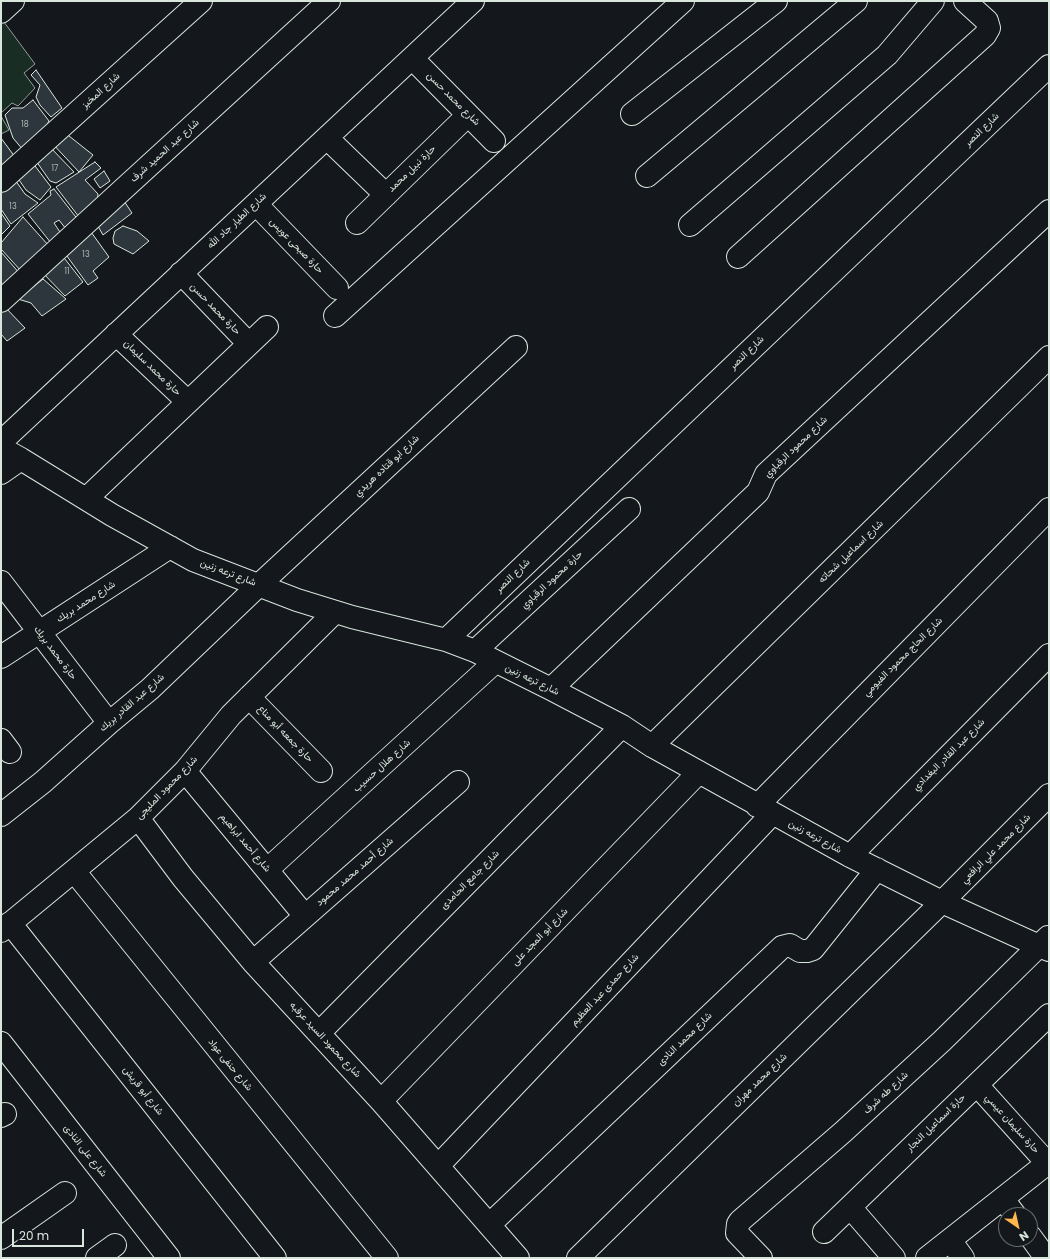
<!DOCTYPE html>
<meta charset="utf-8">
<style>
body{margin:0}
#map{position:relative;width:1050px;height:1259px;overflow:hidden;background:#14181c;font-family:Poppins,sans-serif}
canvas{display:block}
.frame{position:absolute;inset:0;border:2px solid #d8e6dc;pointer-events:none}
.north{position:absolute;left:998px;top:1207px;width:40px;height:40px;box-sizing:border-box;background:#14181c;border:1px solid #626a69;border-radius:50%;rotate:146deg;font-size:11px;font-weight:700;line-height:16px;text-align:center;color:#d8e6dc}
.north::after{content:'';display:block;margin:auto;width:14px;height:18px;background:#ffb74d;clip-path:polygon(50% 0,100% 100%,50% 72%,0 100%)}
.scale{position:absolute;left:12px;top:1229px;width:72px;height:18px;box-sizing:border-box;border:2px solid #d8e6dc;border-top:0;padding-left:5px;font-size:12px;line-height:14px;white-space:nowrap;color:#d8e6dc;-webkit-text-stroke:3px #14181c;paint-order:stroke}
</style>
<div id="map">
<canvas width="1050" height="1259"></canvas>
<div class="frame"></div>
<div class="north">N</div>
<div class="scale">20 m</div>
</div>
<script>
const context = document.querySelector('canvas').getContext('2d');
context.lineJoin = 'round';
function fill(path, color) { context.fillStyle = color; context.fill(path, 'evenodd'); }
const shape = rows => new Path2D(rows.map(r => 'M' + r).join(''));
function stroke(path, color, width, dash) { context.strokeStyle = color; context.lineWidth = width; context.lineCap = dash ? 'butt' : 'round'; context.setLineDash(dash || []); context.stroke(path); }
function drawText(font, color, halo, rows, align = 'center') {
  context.font = font + ' Poppins,Vazirmatn,sans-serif'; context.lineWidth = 3; context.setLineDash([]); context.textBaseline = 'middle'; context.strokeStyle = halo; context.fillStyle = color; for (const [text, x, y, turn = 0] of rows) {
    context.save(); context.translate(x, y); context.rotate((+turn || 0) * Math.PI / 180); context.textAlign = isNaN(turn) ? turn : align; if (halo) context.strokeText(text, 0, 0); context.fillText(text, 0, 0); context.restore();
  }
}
const green = shape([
 [1,18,35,64,24,73,35,88,18,106,12,103,1,113,1,18],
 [1,116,9,130,1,134,1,116]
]);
fill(green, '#1a2d24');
stroke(green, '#939e99', 1);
const building = shape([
 [36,70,62,108,51,117,40,105,36,97,40,85,31,75,36,70],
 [33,100,49,121,40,138,24,151,13,138,5,115,12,108,23,108,33,100],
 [64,132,93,155,79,172,50,141,64,132],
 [1,138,15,157,1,167,1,138],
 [49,146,74,172,56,183,50,181,34,158,49,146],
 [32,162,51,187,40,200,26,190,17,177,32,162],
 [95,162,101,168,85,180,98,194,97,202,79,217,56,187,95,162],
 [104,171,110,181,100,188,94,179,104,171],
 [13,177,25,194,38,203,11,224,1,209,1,188,13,177],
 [54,189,79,221,66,229,59,220,54,223,62,235,51,243,28,214,51,195,50,191,54,189],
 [124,201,132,213,103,235,95,221,124,201],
 [1,213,10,226,1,235,1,213],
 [23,217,49,246,22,272,1,249,1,243,23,217],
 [123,226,137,231,149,241,133,254,114,244,113,238,115,231,123,226],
 [91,232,109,257,93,271,98,278,88,285,64,252,91,232],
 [1,252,21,275,1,291,1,252],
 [61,254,83,282,65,296,41,271,61,254],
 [43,279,66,299,42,316,31,303,18,299,43,279],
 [3,305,25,328,7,341,1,334,1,306,3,305]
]);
fill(building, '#2c363c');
stroke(building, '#d8e6dc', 1);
const minor = shape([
 [1,12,13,1],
 [412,58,494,141],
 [632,114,776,1],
 [327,138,386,195],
 [647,176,856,1],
 [1,181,201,1],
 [256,204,337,288],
 [357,223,468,115],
 [690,225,887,55,933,1],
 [738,257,985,35,989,28,987,21,965,1],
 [181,273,249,344],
 [1,301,329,1],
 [335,316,683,1],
 [116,334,188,402],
 [1,442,473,1],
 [1,448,21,459,112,515,193,560,297,600,352,617,446,640,475,651,551,689,622,726,652,746,850,856,942,902,1039,946,1049,950],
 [1,473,21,459],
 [86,499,267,327],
 [1,582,109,723],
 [446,640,1049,66],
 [475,651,629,509],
 [1,657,170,547],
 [551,689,758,492,766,474,1049,211],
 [249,697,321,771],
 [1,740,10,752],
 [652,746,1049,357],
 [185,771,305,916],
 [757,806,1049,509],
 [1,815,43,782,109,723,150,689,259,585,516,347],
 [138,818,183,878,253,962,381,1101,518,1258],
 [850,856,1049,655],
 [268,869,495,662],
 [74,871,387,1258],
 [10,923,275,1258],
 [1,931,138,818,185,771,231,715,335,612],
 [253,962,458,782],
 [319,1033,622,726],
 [1,1043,169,1258],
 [977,1085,1047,1163],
 [381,1101,699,772],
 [1,1116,5,1114],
 [438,1166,772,814],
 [1003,1199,1015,1215],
 [850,1207,894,1258],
 [489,1225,782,947,790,945,800,951,807,951,813,949,877,869],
 [824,1232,1049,1015],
 [1030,1236,1046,1258],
 [1,1238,65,1193],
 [950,1240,963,1258],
 [97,1258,115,1245],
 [578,1258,942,902,1049,795],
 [761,1258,737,1233,738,1224,740,1221,843,1132,942,1041,1048,937],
 [927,1258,1049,1162]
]);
stroke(minor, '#d8e6dc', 24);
stroke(minor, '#14181c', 22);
drawText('8px', '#adbab4', null, [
 ["18",25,125],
 ["17",55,169],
 ["13",13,207],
 ["13",86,255],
 ["11",67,272]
]);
drawText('10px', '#d8e6dc', '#14181c', [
 ["شارع المخبز",101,91,-42],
 ["شارع محمد حسن",453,99,45],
 ["شارع النصر",982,130,-44],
 ["شارع عبد الحميد شرف",165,151,-42],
 ["حارة نبيل محمد",412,169,-44],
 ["شارع الطيار جاد الله",237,221,-43],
 ["حارة صبحى عويس",296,246,46],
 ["حارة محمد حسن",215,309,46],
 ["شارع النصر",747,353,-44],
 ["حارة محمد سليمان",152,368,44],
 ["شارع محمود الرقباوي",796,447,-44],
 ["شارع ابو قتاده هريدي",387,466,-43],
 ["شارع اسماعيل شحاته",851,552,-44],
 ["شارع ترعه زنين",228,573,21],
 ["شارع النصر",513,576,-44],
 ["حارة محمود الرقباوي",552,580,-43],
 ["شارع محمد بريك",86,602,-33],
 ["حارة محمد بريك",55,653,53],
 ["شارع الحاج محمود الفيومي",903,657,-45],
 ["شارع ترعه زنين",532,680,26],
 ["شارع عبد القادر بريك",132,703,-41],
 ["حارة جمعه أبو مناع",285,734,46],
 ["شارع عبد القادر البغدادي",949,755,-45],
 ["شارع هلال حسيب",382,766,-42],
 ["شارع محمود المليجى",167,788,-46],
 ["شارع ترعه زنين",815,837,29],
 ["شارع أحمد ابراهيم",245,843,50],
 ["شارع محمد علي الرافعي",996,849,-45],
 ["شارع أحمد محمد محمود",355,872,-41],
 ["شارع جامع الحامدى",470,880,-45],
 ["شارع أبو المجد على",540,937,-46],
 ["شارع حمدى عبد العظيم",605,990,-47],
 ["شارع محمد النادى",685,1039,-44],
 ["شارع محمود السيد عرقبه",325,1040,47],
 ["شارع حنفى عواد",230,1065,51],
 ["شارع محمد مهران",760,1080,-44],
 ["شارع أبو قريش",143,1091,52],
 ["شارع طه شرف",886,1093,-43],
 ["حارة اسماعيل النجار",936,1123,-44],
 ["حارة سليمان عيسي",1012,1124,48],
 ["شارع على النادى",85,1151,52]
]);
</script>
